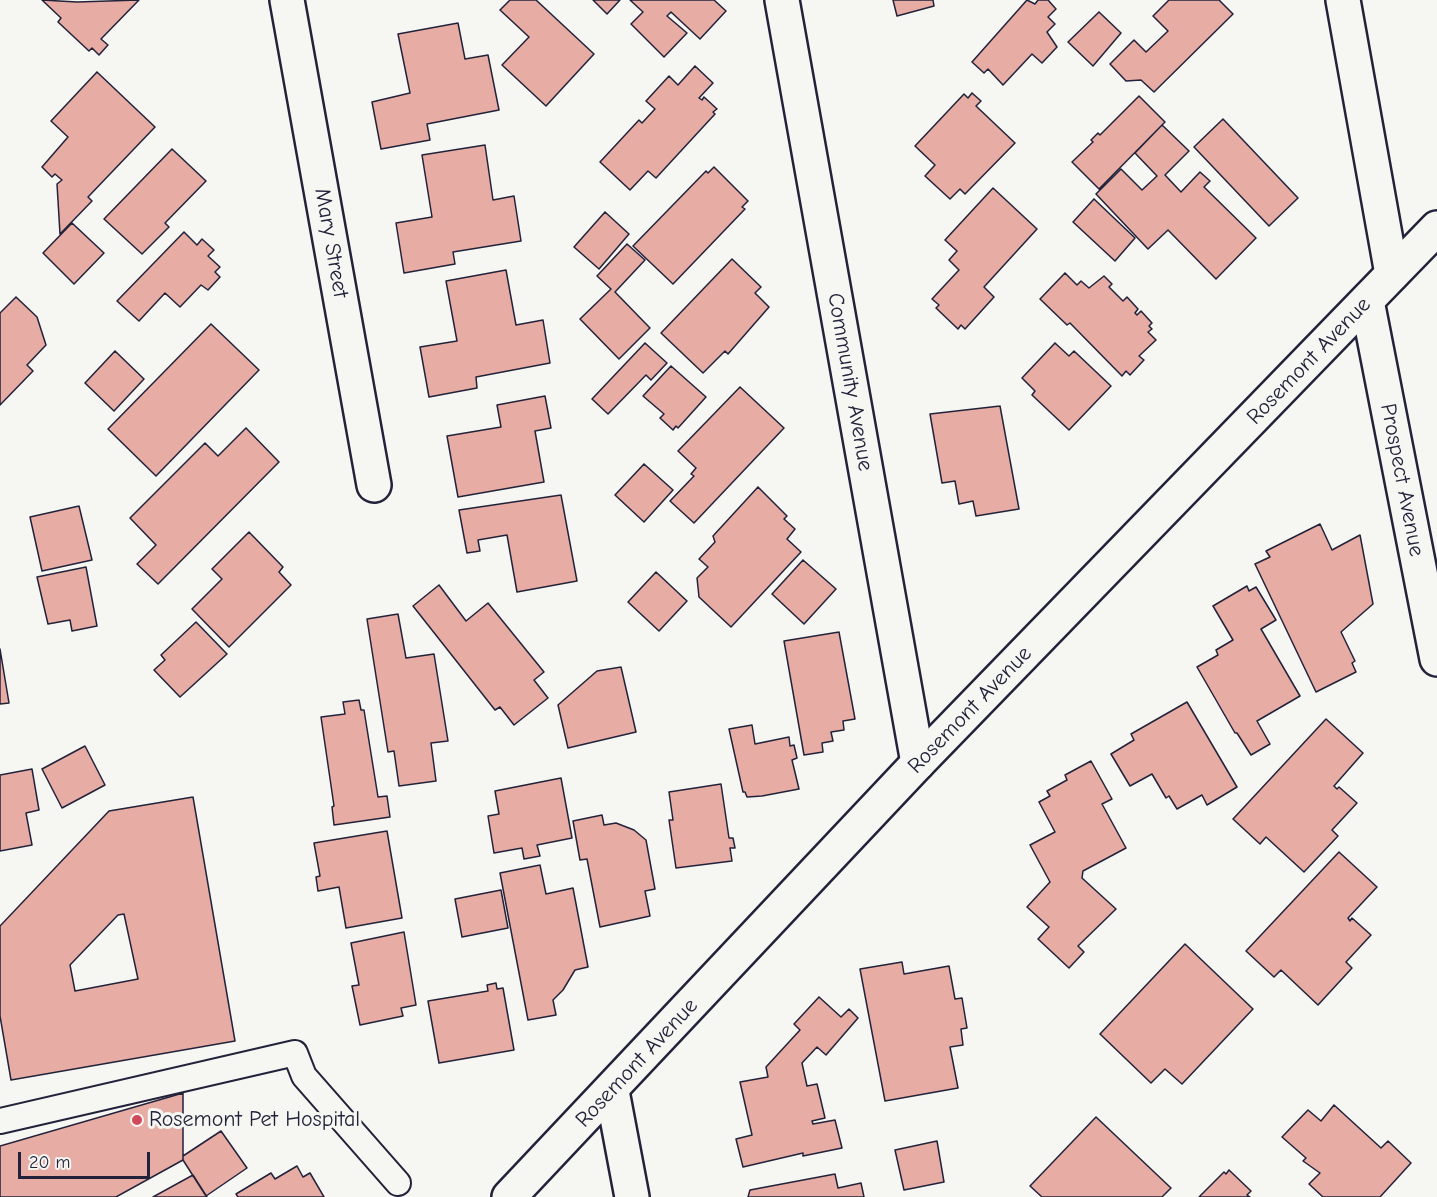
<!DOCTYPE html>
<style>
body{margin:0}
#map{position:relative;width:1437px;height:1197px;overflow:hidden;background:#f6f6f2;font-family:"Comic Neue",sans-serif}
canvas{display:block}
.scale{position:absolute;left:18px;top:1152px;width:132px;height:27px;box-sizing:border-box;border:3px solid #22223b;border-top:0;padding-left:8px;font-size:18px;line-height:21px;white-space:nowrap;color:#22223b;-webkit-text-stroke:4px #f6f6f2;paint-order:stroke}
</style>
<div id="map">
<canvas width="1437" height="1197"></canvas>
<div class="scale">20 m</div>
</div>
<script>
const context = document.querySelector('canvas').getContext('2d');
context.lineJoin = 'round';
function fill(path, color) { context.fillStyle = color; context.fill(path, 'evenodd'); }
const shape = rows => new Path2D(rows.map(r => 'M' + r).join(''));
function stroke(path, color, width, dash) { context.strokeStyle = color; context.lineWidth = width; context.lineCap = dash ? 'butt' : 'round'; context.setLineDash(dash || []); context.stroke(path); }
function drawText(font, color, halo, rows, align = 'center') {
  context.font = font + ' "Comic Neue",sans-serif'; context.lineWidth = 6; context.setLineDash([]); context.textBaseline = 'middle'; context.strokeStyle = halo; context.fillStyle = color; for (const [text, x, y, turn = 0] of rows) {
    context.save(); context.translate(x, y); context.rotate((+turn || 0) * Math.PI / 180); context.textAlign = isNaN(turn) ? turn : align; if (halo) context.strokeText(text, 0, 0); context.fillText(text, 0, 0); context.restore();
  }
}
const building = shape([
 [42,0,77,2,139,0,101,39,108,45,99,55,92,48,89,51,58,22,61,18,42,0],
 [510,0,536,0,594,54,546,106,502,65,529,37,500,10,510,0],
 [593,0,620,0,607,14,593,0],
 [630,0,714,0,726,11,700,39,671,12,667,16,687,33,664,57,631,24,643,12,630,0],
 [893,0,933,0,934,6,897,16,893,0],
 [1027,0,1035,4,1038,0,1048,0,1056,9,1048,17,1055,24,1047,32,1057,47,1042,63,1032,54,1003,85,988,69,984,73,972,62,1027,0],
 [1169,0,1219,0,1233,14,1154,92,1141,80,1126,81,1110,64,1134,40,1146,52,1168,31,1153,16,1169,0],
 [1099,12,1121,33,1093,66,1068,42,1099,12],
 [458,23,465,59,488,55,499,110,427,124,430,140,381,149,372,102,410,93,398,34,458,23],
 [695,66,713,83,699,98,702,100,704,97,717,109,713,112,715,114,656,178,648,171,630,190,600,162,639,120,642,123,655,109,646,101,669,76,678,85,695,66],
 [97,72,155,127,88,197,92,201,60,234,57,184,62,180,55,174,52,177,42,167,68,137,51,121,97,72],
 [972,93,981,101,976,106,1015,143,965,194,960,189,950,199,925,176,935,165,915,146,964,94,968,98,972,93],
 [1139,96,1165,122,1099,189,1072,162,1093,142,1091,140,1098,133,1100,135,1139,96],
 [1223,119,1298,198,1269,226,1194,147,1223,119],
 [1162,125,1189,151,1165,175,1181,192,1200,172,1210,181,1204,187,1256,238,1216,279,1168,230,1148,249,1096,194,1121,169,1142,190,1157,176,1135,153,1162,125],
 [485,145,493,200,514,196,521,241,453,252,455,264,404,273,396,223,432,217,422,155,485,145],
 [172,149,206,181,165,223,169,227,142,254,104,219,172,149],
 [714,167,748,201,742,207,745,209,673,284,633,246,706,171,708,173,714,167],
 [993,188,1037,229,984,287,994,297,965,329,961,325,958,329,936,308,939,305,932,299,959,270,949,260,957,251,945,240,993,188],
 [1094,199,1135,238,1115,261,1073,222,1094,199],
 [605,212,629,234,599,269,574,247,605,212],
 [72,223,104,253,74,284,43,253,72,223],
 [184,232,197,245,202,239,214,250,208,256,220,267,215,272,220,277,208,290,201,285,180,307,165,293,139,321,117,301,184,232],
 [627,244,645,260,615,292,650,328,619,359,580,319,611,289,597,276,627,244],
 [732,259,761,287,755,293,769,307,728,354,725,351,703,373,661,333,732,259],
 [506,270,516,325,543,320,550,363,476,377,477,388,429,397,420,347,457,341,446,281,506,270],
 [1065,273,1077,285,1081,281,1089,288,1104,276,1112,284,1109,287,1123,301,1127,297,1138,309,1135,313,1137,315,1141,311,1152,323,1149,326,1152,329,1148,332,1156,340,1139,356,1144,360,1130,375,1126,371,1122,376,1070,323,1067,325,1040,299,1065,273],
 [16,297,37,317,46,345,27,365,33,371,0,405,0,313,16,297],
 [211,324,259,370,156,476,108,429,211,324],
 [645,343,667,363,651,380,646,375,608,414,592,399,645,343],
 [1055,343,1069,356,1074,351,1111,386,1069,430,1032,395,1035,391,1022,378,1055,343],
 [115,351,144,379,114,411,85,383,115,351],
 [671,366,706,397,678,428,676,426,673,430,660,418,664,414,643,396,671,366],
 [740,387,784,428,694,523,670,501,694,476,691,474,696,468,678,451,740,387],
 [545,396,551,428,535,431,544,482,458,497,447,436,501,427,497,405,545,396],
 [1000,406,1019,509,976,516,973,501,959,504,955,481,942,483,930,414,1000,406],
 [246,428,279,462,158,584,137,564,156,545,130,518,205,443,218,456,246,428],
 [644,464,673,490,644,522,615,495,644,464],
 [758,487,787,516,784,519,795,529,787,539,801,552,731,627,699,597,697,578,708,567,699,559,715,542,713,536,758,487],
 [561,495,577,581,517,592,507,535,478,540,480,551,467,553,459,510,561,495],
 [79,506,92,560,42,571,30,517,79,506],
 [1320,524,1332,550,1360,535,1373,604,1341,632,1355,661,1352,663,1356,672,1316,692,1255,564,1270,557,1266,551,1320,524],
 [249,532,283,567,279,572,291,585,229,647,192,609,222,579,212,569,249,532],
 [803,560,836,589,804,624,772,594,803,560],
 [86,567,97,626,72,631,70,620,48,624,37,577,86,567],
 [656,572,687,601,659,631,628,602,656,572],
 [439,585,466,621,488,603,544,672,534,680,548,698,514,725,500,707,495,710,413,606,439,585],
 [1247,586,1249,591,1256,587,1276,620,1261,629,1300,696,1257,721,1270,744,1251,755,1237,733,1235,733,1197,667,1218,655,1216,650,1233,640,1213,606,1247,586],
 [398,614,406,658,434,654,448,741,431,743,436,781,399,786,394,751,388,752,367,619,398,614],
 [196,622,227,654,180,697,154,670,165,660,161,655,196,622],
 [839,632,855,719,843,721,844,730,831,732,833,741,822,743,823,752,804,755,784,641,839,632],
 [0,649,9,703,0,704,0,649],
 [621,667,636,732,568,748,558,705,597,671,621,667],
 [359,700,361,710,364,710,378,797,387,796,390,817,334,825,332,807,334,806,321,717,345,714,343,702,359,700],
 [1187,702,1237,787,1207,805,1202,795,1177,809,1169,796,1166,798,1152,774,1130,786,1111,754,1134,740,1131,734,1187,702],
 [1326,719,1363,753,1334,786,1337,789,1339,787,1357,803,1332,830,1338,836,1304,872,1266,837,1260,844,1233,819,1326,719],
 [752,725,755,744,789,737,790,746,794,745,797,758,792,760,799,789,762,796,747,797,745,792,743,792,729,729,752,725],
 [85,746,105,785,62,808,42,769,85,746],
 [1091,761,1112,799,1102,804,1126,848,1083,871,1082,878,1116,909,1078,946,1084,952,1069,968,1038,939,1049,927,1027,907,1050,882,1030,845,1055,832,1039,802,1050,796,1047,791,1067,780,1065,775,1091,761],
 [32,769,39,810,26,813,32,845,0,851,0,775,32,769],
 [561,778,572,838,537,845,540,856,524,859,522,848,494,853,488,816,499,814,495,791,561,778],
 [721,784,729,838,733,838,735,848,730,848,732,861,676,868,669,820,673,820,669,792,721,784],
 [193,797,235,1041,11,1080,0,1016,0,926,109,811,193,797],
 [124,914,138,979,75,991,70,965,118,915,124,914],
 [602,815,604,825,616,823,634,830,646,840,655,889,645,891,650,916,600,927,587,859,580,860,573,821,602,815],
 [387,831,402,918,346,928,339,887,318,891,316,877,320,876,314,843,387,831],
 [1339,852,1377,887,1348,918,1350,921,1352,918,1371,935,1346,962,1352,968,1318,1005,1281,970,1274,977,1246,951,1339,852],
 [540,865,546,894,573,888,588,967,575,970,563,990,553,1000,556,1015,528,1020,500,873,540,865],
 [501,890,508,928,462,937,455,899,501,890],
 [404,932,416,1005,401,1008,403,1016,360,1025,352,986,359,985,351,943,404,932],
 [1185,944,1253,1009,1182,1084,1165,1069,1151,1083,1100,1034,1185,944],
 [902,962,904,974,949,966,955,999,962,998,967,1028,961,1029,963,1045,950,1047,958,1088,885,1101,860,969,902,962],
 [496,983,497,989,503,988,514,1050,439,1063,428,1001,488,991,487,985,496,983],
 [819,997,841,1017,849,1009,858,1018,826,1055,817,1047,802,1063,807,1086,817,1084,825,1118,812,1121,813,1124,835,1120,842,1148,803,1156,803,1153,743,1167,736,1139,752,1135,740,1082,768,1077,766,1067,800,1030,794,1024,819,997],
 [183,1093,183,1160,116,1197,0,1197,0,1146,183,1093],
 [1334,1105,1381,1148,1388,1141,1411,1163,1380,1197,1323,1197,1309,1184,1320,1173,1303,1161,1306,1158,1282,1137,1308,1110,1321,1121,1334,1105],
 [1096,1117,1171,1188,1162,1197,1042,1197,1030,1186,1096,1117],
 [221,1131,247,1168,206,1196,183,1160,183,1156,221,1131],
 [937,1141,944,1182,904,1190,895,1150,937,1141],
 [297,1166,303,1177,310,1173,324,1197,238,1197,236,1194,271,1173,275,1179,297,1166],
 [1229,1170,1251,1191,1247,1195,1250,1197,1199,1197,1224,1172,1226,1174,1229,1170],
 [835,1174,838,1188,861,1183,864,1197,748,1197,750,1190,835,1174],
 [193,1175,207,1197,153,1197,193,1175]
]);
fill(building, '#e7aca4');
stroke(building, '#22223b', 1.5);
const service = shape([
 [0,1121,295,1053,304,1076,398,1183]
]);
const minor = shape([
 [287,0,374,485],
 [782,0,918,763],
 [1343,0,1392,274],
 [1367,301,1437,659],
 [612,1091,632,1197]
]);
const tertiary = shape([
 [509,1197,918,763,1437,228]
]);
stroke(service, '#22223b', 28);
stroke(minor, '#22223b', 38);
stroke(tertiary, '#22223b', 38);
stroke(service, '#f6f6f2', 24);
stroke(minor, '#f6f6f2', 33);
stroke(tertiary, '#f6f6f2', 33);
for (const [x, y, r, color] of [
 [137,1120,6,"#d1495b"]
]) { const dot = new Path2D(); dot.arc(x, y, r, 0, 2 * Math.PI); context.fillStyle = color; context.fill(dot); stroke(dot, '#f6f6f2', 2); }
drawText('22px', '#22223b', '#f6f6f2', [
 ["Mary Street",331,243,80],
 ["Rosemont Avenue",1309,361,-46],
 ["Community Avenue",850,382,80],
 ["Prospect Avenue",1402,480,79],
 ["Rosemont Avenue",970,710,-46],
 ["Rosemont Avenue",637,1063,-47]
]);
drawText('22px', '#22223b', '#f6f6f2', [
 ["Rosemont Pet Hospital",149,1120]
], 'left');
</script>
